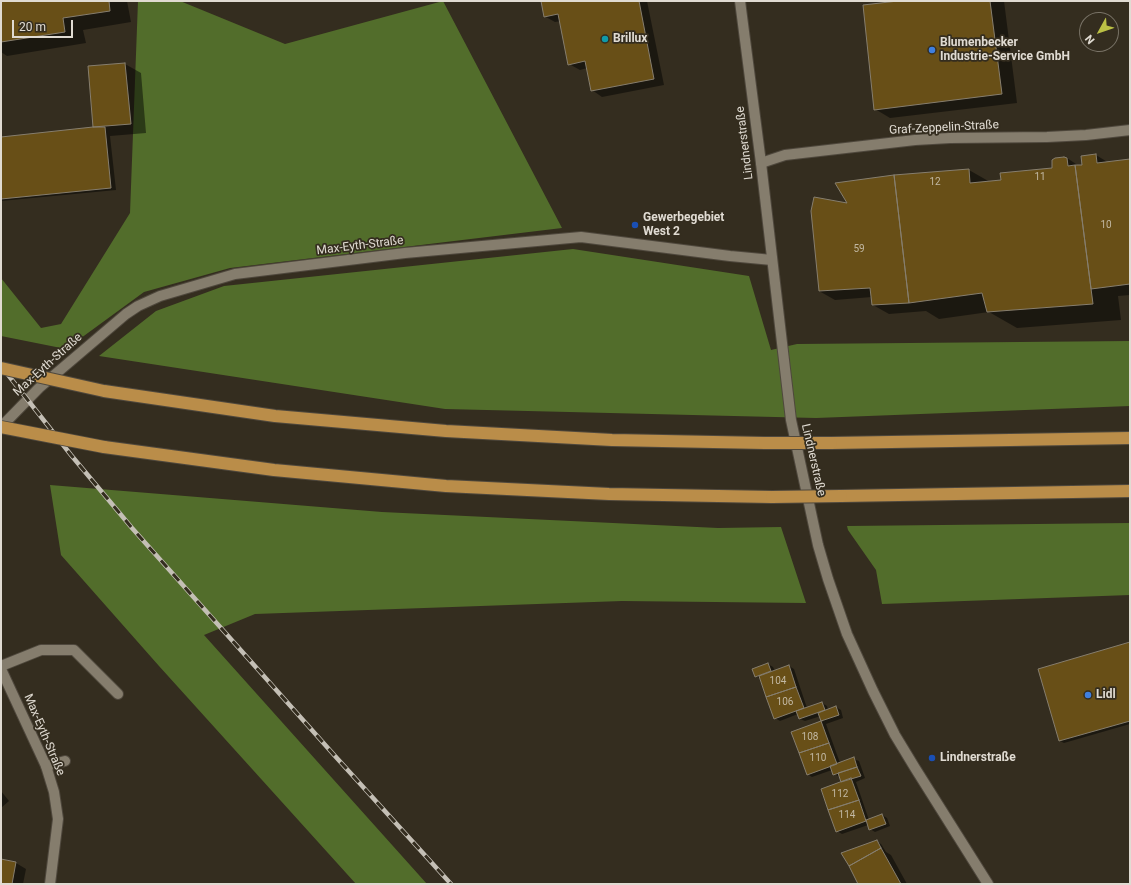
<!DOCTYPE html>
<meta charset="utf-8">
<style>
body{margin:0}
#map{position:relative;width:1131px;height:885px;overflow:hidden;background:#342d1f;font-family:Roboto,sans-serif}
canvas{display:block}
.frame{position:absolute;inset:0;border:2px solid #e0dbd2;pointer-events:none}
.north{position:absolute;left:1079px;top:12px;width:40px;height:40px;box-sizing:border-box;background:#342d1f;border:1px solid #797367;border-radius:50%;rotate:230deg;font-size:11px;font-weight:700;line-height:16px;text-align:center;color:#e0dbd2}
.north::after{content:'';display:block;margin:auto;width:14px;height:18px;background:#bbc045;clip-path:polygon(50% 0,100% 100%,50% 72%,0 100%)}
.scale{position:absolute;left:12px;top:20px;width:61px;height:18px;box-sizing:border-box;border:2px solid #e0dbd2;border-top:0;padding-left:5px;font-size:12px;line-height:14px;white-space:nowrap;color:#e0dbd2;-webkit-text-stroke:3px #342d1f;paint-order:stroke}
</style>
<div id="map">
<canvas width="1131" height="885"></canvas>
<div class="frame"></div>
<div class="north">N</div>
<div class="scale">20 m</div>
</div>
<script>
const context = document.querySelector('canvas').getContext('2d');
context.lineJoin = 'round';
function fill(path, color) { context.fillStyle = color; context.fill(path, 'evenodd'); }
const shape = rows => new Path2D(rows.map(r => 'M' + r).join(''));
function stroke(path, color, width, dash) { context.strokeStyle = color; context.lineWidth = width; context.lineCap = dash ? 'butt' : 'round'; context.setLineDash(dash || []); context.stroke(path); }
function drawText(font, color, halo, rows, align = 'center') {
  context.font = font + ' Roboto,sans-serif'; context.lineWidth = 3.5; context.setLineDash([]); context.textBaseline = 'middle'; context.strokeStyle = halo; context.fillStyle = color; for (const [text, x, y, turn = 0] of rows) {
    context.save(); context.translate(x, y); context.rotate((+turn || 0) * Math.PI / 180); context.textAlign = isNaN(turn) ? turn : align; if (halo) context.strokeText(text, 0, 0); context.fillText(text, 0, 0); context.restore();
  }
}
fill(shape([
 [138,1,180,1,285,44,443,1,562,228,230,268,144,292,66,349,1,336,1,278,41,328,61,324,130,213],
 [573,249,749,276,771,350,797,344,1130,341,1130,406,816,418,445,409,99,356,156,311,224,286],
 [50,485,382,512,718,528,781,527,806,603,622,601,255,614,204,635,427,884,356,884,159,666,61,555],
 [1130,523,1130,595,882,604,876,570,848,530,847,526]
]), '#526d2b');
fill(shape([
 [1,1,127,1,131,22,83,30,86,43,7,56,1,52],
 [542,1,647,1,664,85,602,97,592,90,587,68,580,70,569,64,561,21,555,22,544,16],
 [906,1,1004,1,1017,103,890,118,875,109],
 [125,64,141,73,146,133,110,136,116,190,1,201,1,139,98,129,94,127,89,67],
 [1096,155,1109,163,1130,160,1130,295,1118,296,1121,320,1017,328,989,312,939,319,926,311,889,314,873,305,872,297,835,300,819,291,849,205,969,170,990,182,1002,181,1053,169,1067,158,1079,166,1083,166],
 [1130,643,1130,724,1064,743,1060,741],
 [768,664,773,667,775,671,789,666,794,669,807,708,822,703,827,706,828,710,836,707,841,710,843,718,826,724,840,763,854,759,859,761,865,778,856,782,869,820,882,815,887,818,890,826,875,832,870,829,868,825,842,834,837,831,842,782,840,777,834,774,832,770,812,777,807,774,792,732,823,722,821,716,805,721,800,719,798,714,780,721,775,718,761,679,756,676],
 [1,791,9,801,1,808],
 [876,841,881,844,886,852,891,855,907,884,859,884],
 [1,860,16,863,26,869,23,884,1,884]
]), '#0007');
const building = shape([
 [1,1,109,1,110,11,63,18,65,32,1,42,1,1],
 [541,1,639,1,654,79,591,91,585,61,568,65,558,14,544,17,541,1],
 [898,1,990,1,1002,94,874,110,863,5,898,1],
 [125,63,131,124,93,127,88,66,125,63],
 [93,127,105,127,111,188,1,199,1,137,93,127],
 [1096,154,1097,163,1130,159,1130,284,1091,289,1075,165,1082,165,1081,156,1096,154],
 [1064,157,1067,158,1068,166,1075,165,1093,304,987,312,982,293,909,303,894,175,969,169,970,183,1001,180,1000,173,1052,168,1052,160,1055,158,1064,157],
 [894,175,909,303,872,305,870,288,819,291,811,211,814,197,847,203,835,183,894,175],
 [1130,642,1130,721,1059,741,1038,669,1130,642],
 [768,663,771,671,755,677,752,669,768,663],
 [789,665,796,687,766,697,759,676,789,665],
 [796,687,804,708,774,719,766,697,796,687],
 [822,702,825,710,799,719,796,711,822,702],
 [836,706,839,715,821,721,818,713,836,706],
 [821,721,829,743,799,753,791,732,821,721],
 [829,743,837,764,807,775,799,753,829,743],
 [854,757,857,767,833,775,830,766,854,757],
 [857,767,861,776,841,782,838,773,857,767],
 [851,778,859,800,828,810,821,789,851,778],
 [859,800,866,821,836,832,828,810,859,800],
 [882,814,886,824,869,830,866,820,882,814],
 [877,840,881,848,849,866,841,853,877,840],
 [881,848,901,884,858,884,849,866,881,848],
 [1,859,16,862,12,884,1,884,1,859]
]);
fill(building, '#684f17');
stroke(building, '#867e6e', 1);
const service = shape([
 [1,666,41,650,74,650,118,694],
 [46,766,65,761]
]);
const minor = shape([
 [761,163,785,155,915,140,950,138,1047,137,1086,135,1130,130],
 [1,427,39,388,126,314,138,306,160,296,235,274,405,253,581,237,730,256,772,260],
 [1,669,46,766,54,792,58,819,50,884]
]);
const tertiary = shape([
 [740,1,761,163,791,420,818,545,828,579,847,634,873,691,895,735,915,768,988,884]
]);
const motorway = shape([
 [104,391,275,416,446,431,612,440,765,443],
 [831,443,1130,438],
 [104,447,274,470,446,486,609,494,772,497],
 [841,496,1130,491]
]);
stroke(service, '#4f483d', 12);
stroke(minor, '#4f483d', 12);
stroke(tertiary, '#4f483d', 12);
stroke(motorway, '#4f483d', 14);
stroke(service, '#857d6d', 10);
stroke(minor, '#857d6d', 10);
stroke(tertiary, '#857d6d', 10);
stroke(motorway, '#ba8d49', 12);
const rail = shape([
 [1,366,71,455,132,528,335,756,451,884]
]);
stroke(rail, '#c4bfb5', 4.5);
stroke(rail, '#342d1f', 3, [9]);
const motorwayBridge = shape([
 [1,368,104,391],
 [1,427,104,447],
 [765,443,831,443],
 [772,497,841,496]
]);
stroke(motorwayBridge, '#4f483d', 14, []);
stroke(motorwayBridge, '#ba8d49', 12);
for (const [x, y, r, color] of [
 [605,39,4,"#0f9aa8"],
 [932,50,4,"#3f7fe0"],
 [635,225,4,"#1a4fb4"],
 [1088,695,4,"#3f7fe0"],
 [932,758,4,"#1a4fb4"]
]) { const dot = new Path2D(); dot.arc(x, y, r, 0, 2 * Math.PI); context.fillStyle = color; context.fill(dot); stroke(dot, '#342d1f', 1.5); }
drawText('10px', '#c2b8a3', null, [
 ["11",1040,177],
 ["12",935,182],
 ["10",1106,225],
 ["59",859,249],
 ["104",778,681],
 ["106",785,702],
 ["108",810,737],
 ["110",818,758],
 ["112",840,794],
 ["114",847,815]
]);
drawText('bold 12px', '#e0dbd2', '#342d1f', [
 ["Brillux",613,39],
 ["Blumenbecker",940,43],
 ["Industrie-Service GmbH",940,57],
 ["Gewerbegebiet",643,218],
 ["West 2",643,232],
 ["Lidl",1096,695],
 ["Lindnerstraße",940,758]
], 'left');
drawText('12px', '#e0dbd2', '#342d1f', [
 ["Graf-Zeppelin-Straße",944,128,-3],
 ["Lindnerstraße",745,143,-97],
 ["Max-Eyth-Straße",360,246,-7],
 ["Max-Eyth-Straße",48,365,-42],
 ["Lindnerstraße",813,460,77],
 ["Max-Eyth-Straße",44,735,67]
]);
</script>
